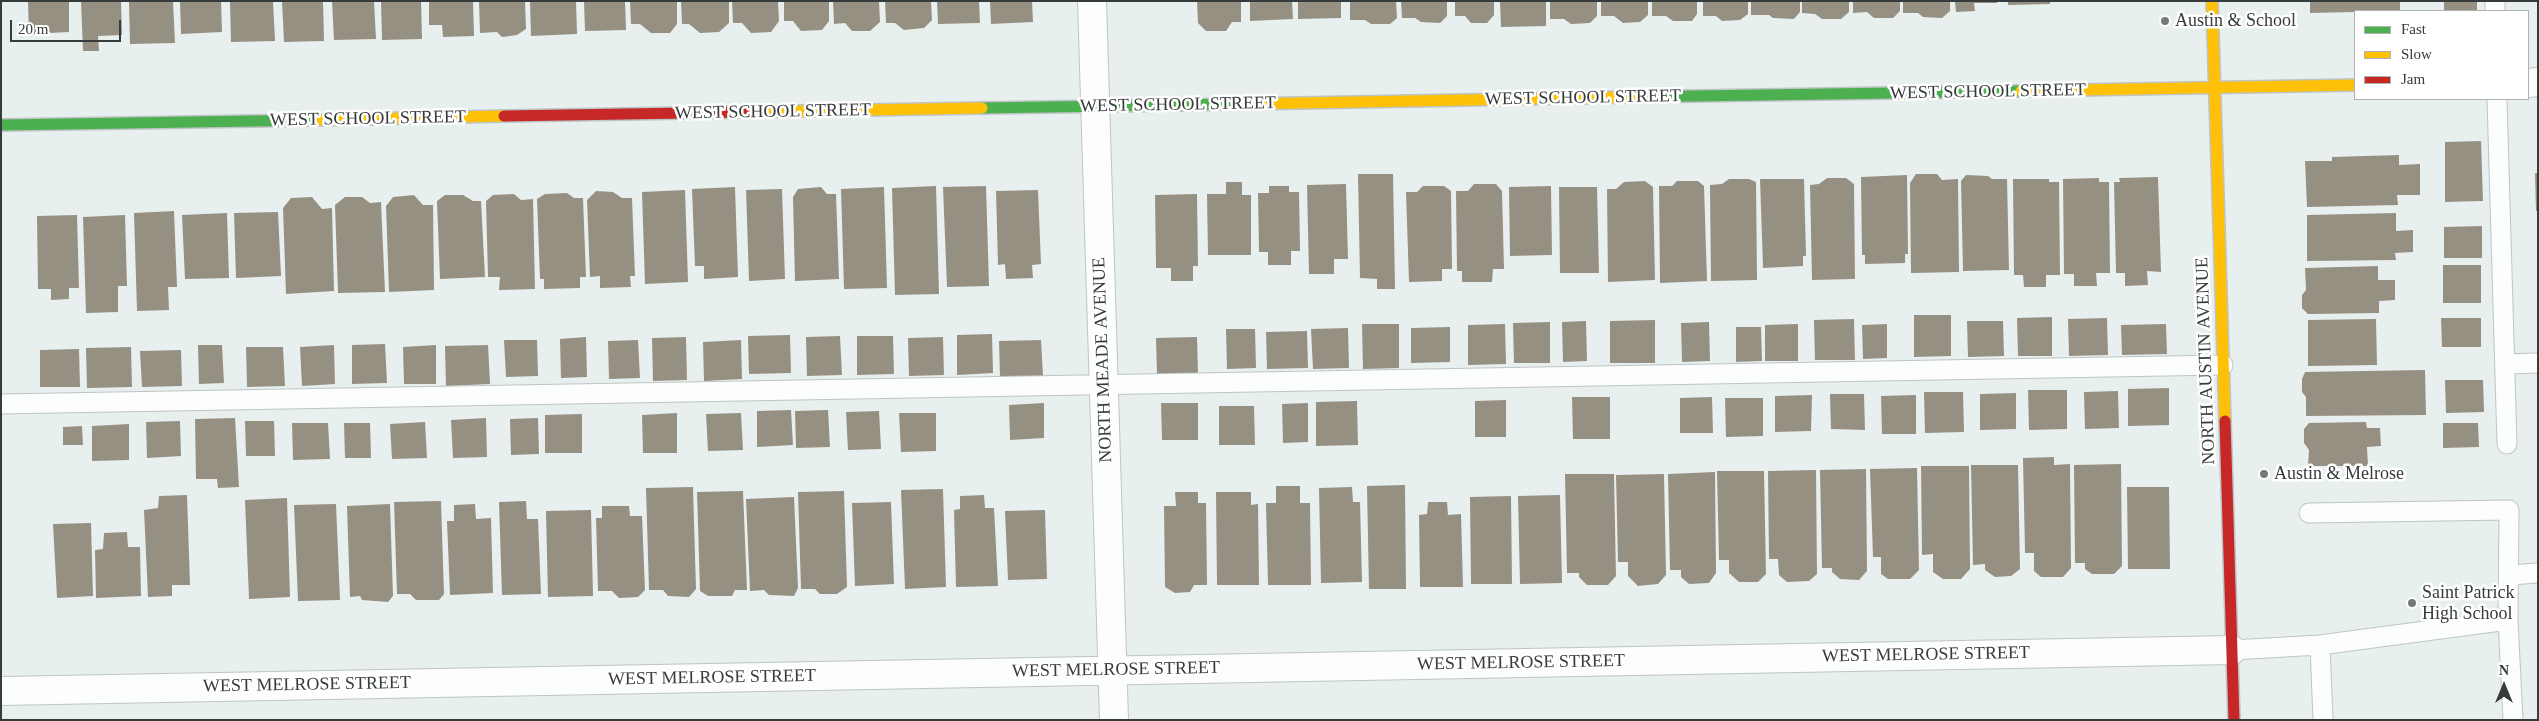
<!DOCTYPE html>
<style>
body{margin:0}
#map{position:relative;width:2539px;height:721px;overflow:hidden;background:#e8f0ef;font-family:"Times New Roman",serif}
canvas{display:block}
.frame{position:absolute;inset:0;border:2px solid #363b3b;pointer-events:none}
.legend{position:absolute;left:2354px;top:10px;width:175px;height:90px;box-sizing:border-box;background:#fff;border:1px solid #afb1b1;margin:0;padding:6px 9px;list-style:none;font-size:15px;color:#363b3b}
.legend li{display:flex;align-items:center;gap:10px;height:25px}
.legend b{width:25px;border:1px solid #afb1b1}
.north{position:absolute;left:2479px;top:661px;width:50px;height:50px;-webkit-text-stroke:4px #fff;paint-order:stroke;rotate:0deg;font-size:14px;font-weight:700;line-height:20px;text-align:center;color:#363b3b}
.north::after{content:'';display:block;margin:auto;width:18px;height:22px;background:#363b3b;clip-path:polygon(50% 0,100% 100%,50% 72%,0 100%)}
.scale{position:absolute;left:10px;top:20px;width:111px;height:22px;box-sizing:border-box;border:2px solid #363b3b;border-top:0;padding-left:6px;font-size:15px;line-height:18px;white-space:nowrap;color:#363b3b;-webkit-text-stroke:4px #fff;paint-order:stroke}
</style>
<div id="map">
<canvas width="2539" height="721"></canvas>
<div class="frame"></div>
<ul class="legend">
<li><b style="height:6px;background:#4caf50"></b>Fast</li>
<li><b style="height:6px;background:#ffc107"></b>Slow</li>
<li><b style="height:6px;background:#c62828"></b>Jam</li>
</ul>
<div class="north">N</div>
<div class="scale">20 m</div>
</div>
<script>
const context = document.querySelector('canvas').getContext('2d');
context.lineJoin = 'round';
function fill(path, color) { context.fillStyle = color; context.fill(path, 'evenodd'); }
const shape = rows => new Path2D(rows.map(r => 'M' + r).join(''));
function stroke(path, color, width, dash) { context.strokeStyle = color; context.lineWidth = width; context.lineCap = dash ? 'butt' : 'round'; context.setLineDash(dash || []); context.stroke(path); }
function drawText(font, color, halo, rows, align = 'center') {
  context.font = font + ' "Times New Roman",serif'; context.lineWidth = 5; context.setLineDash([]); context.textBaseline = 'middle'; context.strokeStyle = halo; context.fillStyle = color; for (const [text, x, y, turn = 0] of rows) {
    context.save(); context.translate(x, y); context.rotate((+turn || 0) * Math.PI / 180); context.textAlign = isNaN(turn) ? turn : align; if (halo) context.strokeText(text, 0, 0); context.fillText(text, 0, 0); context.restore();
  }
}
fill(shape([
 [28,1,69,1,69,32,29,34],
 [81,1,121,1,122,35,98,36,99,51,83,51],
 [129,1,173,1,175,43,130,44],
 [180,1,221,1,222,32,181,34],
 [230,1,273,1,275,41,231,42],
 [282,1,323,1,324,41,284,42],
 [332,1,374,1,376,39,334,40],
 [381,1,421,1,422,39,382,40],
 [429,1,473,1,474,36,443,37,442,25,429,25],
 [479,1,525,1,526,29,517,35,502,37,497,32,480,33],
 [530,1,576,1,577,34,531,36],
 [584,1,625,1,626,30,585,31],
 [630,1,677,1,677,24,670,33,651,33,640,24,631,24],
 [681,1,729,1,729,23,719,32,700,33,689,24,682,24],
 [732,1,778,1,779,21,771,32,751,33,742,23,733,23],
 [784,1,829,1,829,21,822,30,801,31,793,21,784,21],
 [833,1,879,1,880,22,870,31,852,31,845,23,834,24],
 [885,1,931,1,932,20,924,28,904,30,895,23,886,23],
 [937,1,979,1,980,23,938,24],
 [990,1,1032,1,1033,22,991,24],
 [1197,1,1241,1,1241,22,1232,22,1226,31,1206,31,1198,23],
 [1250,1,1292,1,1293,19,1250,21],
 [1298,1,1341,1,1341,18,1298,19],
 [1350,1,1396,1,1397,18,1390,24,1371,24,1365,20,1350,20],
 [1401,1,1447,1,1447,16,1440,23,1421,22,1415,18,1402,18],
 [1455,1,1494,1,1494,15,1487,23,1471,23,1465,16,1455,16],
 [1500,1,1546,1,1546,26,1501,27],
 [1550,1,1597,1,1597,16,1590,23,1571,24,1564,19,1550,19],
 [1601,1,1648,1,1648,15,1640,22,1623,23,1614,16,1601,16],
 [1652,1,1697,1,1697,14,1692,21,1673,21,1666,16,1652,16],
 [1703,1,1748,1,1748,14,1740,20,1722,21,1716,16,1703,16],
 [1751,1,1800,1,1800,12,1794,19,1773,18,1769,15,1751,15],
 [1802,1,1849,1,1849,12,1841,19,1822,19,1815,14,1802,13],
 [1853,1,1900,1,1900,11,1893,18,1874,18,1867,12,1853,13],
 [1903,1,1950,1,1950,11,1942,18,1923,17,1918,13,1903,13],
 [1955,1,1997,1,1997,3,1974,3,1975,11,1956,12],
 [2008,1,2050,1,2050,4,2008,5],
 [2310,1,2400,1,2400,11,2310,13],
 [2444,1,2477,1,2477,11,2444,11],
 [2481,141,2483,201,2445,202,2445,142],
 [2399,155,2399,165,2420,164,2420,195,2397,195,2398,205,2307,207,2305,161,2332,161,2332,157],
 [2535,173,2538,173,2538,211,2536,211],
 [1358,174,1393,174,1395,289,1377,289,1377,279,1360,278],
 [1916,174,1937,174,1942,180,1958,179,1959,272,1911,273,1910,183],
 [1907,175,1908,254,1905,254,1905,263,1865,264,1865,255,1862,255,1861,177],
 [1966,175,1988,176,1992,179,2007,179,2009,270,1963,271,1961,181],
 [2158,177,2161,272,2147,271,2148,285,2125,286,2125,273,2116,273,2114,182,2120,182,2119,178],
 [1827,178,1846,178,1854,184,1855,279,1812,280,1810,185,1819,184],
 [2099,178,2099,182,2109,182,2110,273,2096,273,2097,286,2074,286,2074,274,2064,274,2063,179],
 [1729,179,1749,179,1756,182,1757,280,1711,281,1710,185,1722,184],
 [1760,179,1804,179,1806,256,1803,256,1803,266,1763,268],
 [2013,179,2049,179,2049,182,2059,182,2060,275,2046,275,2046,287,2024,287,2023,275,2014,275],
 [1645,181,1653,187,1655,280,1608,282,1607,189,1616,189,1624,182],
 [1677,181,1698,181,1704,186,1707,281,1660,283,1659,186,1672,186],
 [1226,182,1242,182,1242,195,1251,195,1251,255,1208,255,1207,194,1226,194],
 [1346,184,1348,259,1334,259,1334,274,1309,274,1307,185],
 [1474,184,1496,184,1502,191,1504,269,1493,269,1492,282,1462,282,1462,271,1457,271,1456,191,1468,191],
 [936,186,939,294,895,295,892,188],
 [986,186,989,286,947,287,943,187],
 [1269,186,1289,186,1289,192,1299,192,1300,251,1291,251,1291,265,1268,265,1268,252,1259,252,1258,193,1269,193],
 [1423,186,1444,186,1451,191,1452,269,1442,269,1442,281,1409,282,1406,192,1417,192],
 [1551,186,1552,255,1510,256,1509,187],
 [735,187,738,277,704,279,704,266,695,266,692,189],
 [821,187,827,194,836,194,839,279,795,281,793,197,798,189],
 [884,187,887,288,844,289,841,189],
 [1559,187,1597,187,1599,273,1560,273],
 [782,189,785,279,749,281,746,190],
 [685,190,688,282,645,284,642,192],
 [1038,190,1041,264,1032,265,1033,278,1006,279,1005,264,998,265,996,191],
 [596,191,613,192,622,198,632,198,635,276,630,276,631,287,600,288,600,276,590,277,587,200],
 [567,193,574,198,583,198,586,277,580,277,580,288,544,289,544,279,540,279,537,199,545,194],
 [514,194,521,200,533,199,535,289,499,290,500,277,488,277,486,201,493,195],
 [1197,194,1198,266,1193,266,1193,281,1171,281,1171,268,1156,268,1155,195],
 [414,195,423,205,433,205,434,290,389,292,386,206,393,197],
 [445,195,463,195,473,201,481,201,485,277,440,279,437,201],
 [312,197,322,209,332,208,334,291,286,294,283,208,291,198],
 [345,197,362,197,370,203,381,202,385,292,338,293,335,205],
 [174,211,177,287,168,287,169,310,137,311,134,213],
 [278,212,281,276,236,278,234,213],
 [227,213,229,278,185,279,182,215],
 [2396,213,2396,231,2413,230,2413,252,2395,253,2396,260,2307,261,2307,215],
 [77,215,79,288,69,288,69,299,51,300,51,289,38,289,37,216],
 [125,215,127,286,118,286,118,312,86,313,83,217],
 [2482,226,2482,258,2444,258,2444,227],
 [2443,265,2481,265,2481,303,2443,303],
 [2378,266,2378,280,2395,280,2395,300,2379,301,2379,313,2308,314,2302,308,2302,295,2306,290,2305,268],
 [1914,315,1951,315,1951,356,1914,357],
 [2052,317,2052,356,2018,356,2017,318],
 [2107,318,2108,355,2069,356,2068,319],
 [2441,318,2481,318,2481,347,2442,347],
 [1854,319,1855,360,1815,360,1814,320],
 [2376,319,2377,365,2308,366,2308,320],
 [1655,320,1655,363,1610,363,1610,321],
 [1586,321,1587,361,1563,362,1562,322],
 [1967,321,2003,321,2004,356,1968,357],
 [1550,322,1550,363,1514,363,1513,323],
 [1709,322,1710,361,1682,362,1681,323],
 [1362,324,1399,324,1399,368,1363,369],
 [1505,324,1506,364,1468,365,1468,325],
 [1798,324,1798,361,1765,361,1765,325],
 [1887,324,1887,358,1863,359,1862,325],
 [2166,324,2167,354,2122,355,2121,325],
 [1450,327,1450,362,1411,363,1411,328],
 [1736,327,1761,327,1762,361,1736,362],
 [1348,328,1349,368,1313,369,1311,329],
 [1226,329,1255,329,1256,368,1227,369],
 [1307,331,1308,368,1267,369,1266,332],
 [992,334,993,373,957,375,957,335],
 [790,335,791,373,749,374,748,336],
 [840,336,842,375,807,376,806,337],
 [857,336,893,336,894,374,857,375],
 [586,337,587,377,561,378,560,339],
 [686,337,687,380,653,381,652,338],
 [943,337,944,375,909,376,908,338],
 [1197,337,1198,373,1157,374,1156,338],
 [504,340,537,340,538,376,506,377],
 [638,340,640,378,609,379,608,341],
 [741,340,742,379,704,381,703,342],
 [1041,340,1043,376,1000,377,999,341],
 [385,344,387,383,352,384,352,345],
 [198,345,222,345,224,383,199,384],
 [334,345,335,384,302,386,300,347],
 [436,345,436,384,404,384,403,347],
 [488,345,490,384,446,386,445,346],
 [131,347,132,387,87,388,86,348],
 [246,347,283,347,285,386,247,387],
 [79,349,80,387,40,387,40,350],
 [181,350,182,386,142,387,140,351],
 [2425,370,2426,415,2306,416,2306,397,2302,392,2302,379,2305,372],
 [2445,380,2483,380,2484,412,2446,413],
 [2169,388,2169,425,2128,426,2128,389],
 [2028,390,2067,390,2067,429,2029,430],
 [2118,391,2119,428,2085,429,2084,392],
 [1924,392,1963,392,1964,432,1925,433],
 [2016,393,2016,429,1980,430,1980,394],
 [1830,394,1864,394,1865,430,1831,429],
 [1812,395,1811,431,1775,432,1775,396],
 [1916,395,1916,434,1882,434,1881,396],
 [1572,397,1610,397,1610,439,1573,439],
 [1712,397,1713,433,1680,433,1680,398],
 [1725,398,1763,398,1763,436,1726,437],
 [1506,400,1506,437,1475,437,1475,401],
 [1357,401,1358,445,1316,446,1316,402],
 [1044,403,1044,438,1010,440,1009,405],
 [1161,403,1198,403,1198,440,1162,440],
 [1308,403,1308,442,1283,443,1282,404],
 [1219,406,1254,406,1255,445,1219,445],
 [791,410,793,445,757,447,757,411],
 [828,410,830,447,796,448,795,411],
 [879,411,881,449,848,450,846,412],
 [677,413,677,453,643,453,642,415],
 [741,413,743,450,708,451,706,414],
 [899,413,936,413,936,451,901,452],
 [582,414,582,453,545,453,545,415],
 [235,418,239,487,218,488,217,479,196,479,195,419],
 [486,418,487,457,453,458,451,420],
 [538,418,539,454,511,455,510,419],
 [180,421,181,456,147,458,146,422],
 [245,421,274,421,275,456,246,456],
 [425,422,427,458,392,459,390,424],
 [2366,422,2367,428,2380,428,2381,446,2367,447,2368,466,2308,466,2309,450,2304,443,2304,429,2309,423],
 [292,423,328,423,330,459,293,460],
 [344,423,370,423,371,458,345,458],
 [2443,423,2478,423,2479,447,2443,448],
 [129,424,129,460,92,461,92,426],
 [82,426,83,445,63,445,63,427],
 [2054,457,2054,465,2070,464,2071,568,2063,577,2041,577,2034,571,2034,553,2025,553,2023,458],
 [2121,464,2122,566,2114,574,2092,574,2085,569,2085,563,2075,563,2074,465],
 [1971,465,2018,465,2020,569,2011,576,1995,577,1985,570,1985,564,1973,565],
 [1921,466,1969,466,1970,569,1961,579,1943,579,1933,572,1933,554,1922,555],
 [1917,468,1919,570,1910,579,1888,579,1881,574,1881,557,1873,557,1870,469],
 [1866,469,1867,571,1859,580,1840,579,1832,572,1832,568,1822,568,1820,470],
 [1816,470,1817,574,1809,581,1787,582,1779,575,1778,559,1769,559,1768,471],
 [1717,471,1764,471,1766,574,1758,582,1739,582,1729,573,1729,560,1719,560],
 [1715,472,1716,573,1709,583,1689,584,1681,577,1681,570,1670,570,1668,474],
 [1565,474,1614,474,1616,576,1608,585,1587,585,1579,577,1579,573,1567,573],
 [1664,474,1666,575,1658,584,1638,586,1628,576,1628,562,1618,562,1616,475],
 [1405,485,1406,589,1369,589,1367,486],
 [1276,486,1300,486,1300,503,1310,503,1311,585,1268,585,1266,503,1276,503],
 [693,487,696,589,689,597,668,596,663,590,649,590,646,488],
 [1352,487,1353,502,1360,502,1362,582,1321,583,1319,488],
 [2127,487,2169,487,2170,569,2128,569],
 [943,489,946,587,905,589,901,490],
 [743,491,747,590,735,590,732,596,708,596,700,591,697,492],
 [844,491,847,587,837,594,820,594,815,589,801,589,798,492],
 [1175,492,1198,492,1198,503,1206,503,1207,585,1194,585,1190,592,1175,593,1165,587,1164,506,1176,506],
 [1216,492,1251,492,1251,505,1258,504,1259,585,1217,585],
 [187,495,190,585,172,585,172,596,148,597,144,510,158,508,159,496],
 [984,495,985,508,994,508,998,586,956,587,954,510,960,509,960,496],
 [1560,495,1562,583,1520,584,1518,496],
 [1511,496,1512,584,1471,584,1470,497],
 [794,497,798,588,794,596,769,595,764,590,750,591,746,499],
 [287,498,290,597,249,599,245,500],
 [441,501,444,594,439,600,416,600,410,594,397,594,394,502],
 [526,501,527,519,538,519,541,594,502,595,499,502],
 [891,502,894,584,855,586,852,503],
 [1428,502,1447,502,1448,515,1461,514,1463,587,1420,587,1419,515,1427,514],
 [336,504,340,600,298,601,294,505],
 [390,504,393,596,388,602,362,600,360,596,350,597,347,506],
 [475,504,476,519,491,518,493,593,450,595,447,521,454,521,454,505],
 [602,506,629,506,630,516,642,516,645,590,638,597,619,598,612,591,598,591,596,518,602,518],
 [591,510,593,596,548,597,546,511],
 [1045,510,1047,579,1008,580,1005,511],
 [91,523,93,596,57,598,53,524],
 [127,532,128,547,140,547,141,596,96,598,95,550,103,549,104,533]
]), '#969083');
const lane = shape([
 [2495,1,2495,11],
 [2497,99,2507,444],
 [2505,364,2538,363],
 [1,404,2223,365],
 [2509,575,2538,573],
 [2508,620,2513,720],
 [2320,645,2323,720],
 [2232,650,2320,645,2508,620,2509,510,2309,513]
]);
const street = shape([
 [1092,1,1114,720],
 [2528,83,2538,82],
 [1,691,2232,650]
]);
const fast = shape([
 [1631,97,2021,91],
 [982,108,1244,104],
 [1,125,317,120]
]);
const slow = shape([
 [2212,1,2225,421],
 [2021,91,2355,85],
 [1244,104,1631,97],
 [746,112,982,108],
 [317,120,504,116]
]);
const jam = shape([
 [504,116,746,112],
 [2225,421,2234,720]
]);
stroke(lane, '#bec5c4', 21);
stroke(street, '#bec5c4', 30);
stroke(fast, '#bec5c4', 14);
stroke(slow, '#bec5c4', 14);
stroke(jam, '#bec5c4', 14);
stroke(lane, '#fcfdfd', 19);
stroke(street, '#fcfdfd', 28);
stroke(fast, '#4caf50', 11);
stroke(slow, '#ffc107', 11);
stroke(jam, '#c62828', 11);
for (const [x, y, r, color] of [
 [2165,21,5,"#747a7a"],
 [2264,474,5,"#747a7a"],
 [2412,603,5,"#747a7a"]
]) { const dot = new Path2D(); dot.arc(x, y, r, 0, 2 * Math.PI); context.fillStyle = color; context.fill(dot); stroke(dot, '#fff', 2); }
drawText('18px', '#363b3b', '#fff', [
 ["Austin & School",2175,21],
 ["Austin & Melrose",2274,474],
 ["Saint Patrick",2422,593],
 ["High School",2422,614]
], 'left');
drawText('18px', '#363b3b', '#fff', [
 ["WEST SCHOOL STREET",1988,92,-1],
 ["WEST SCHOOL STREET",1583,98,-1],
 ["WEST SCHOOL STREET",1178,105,-1],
 ["WEST SCHOOL STREET",773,112,-1],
 ["WEST SCHOOL STREET",368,119,-1],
 ["NORTH MEADE AVENUE",1103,360,-92],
 ["NORTH AUSTIN AVENUE",2206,361,-92],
 ["WEST MELROSE STREET",1926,655,-1],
 ["WEST MELROSE STREET",1521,663,-1],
 ["WEST MELROSE STREET",1116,670,-1],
 ["WEST MELROSE STREET",712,678,-1],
 ["WEST MELROSE STREET",307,685,-1]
]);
</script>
